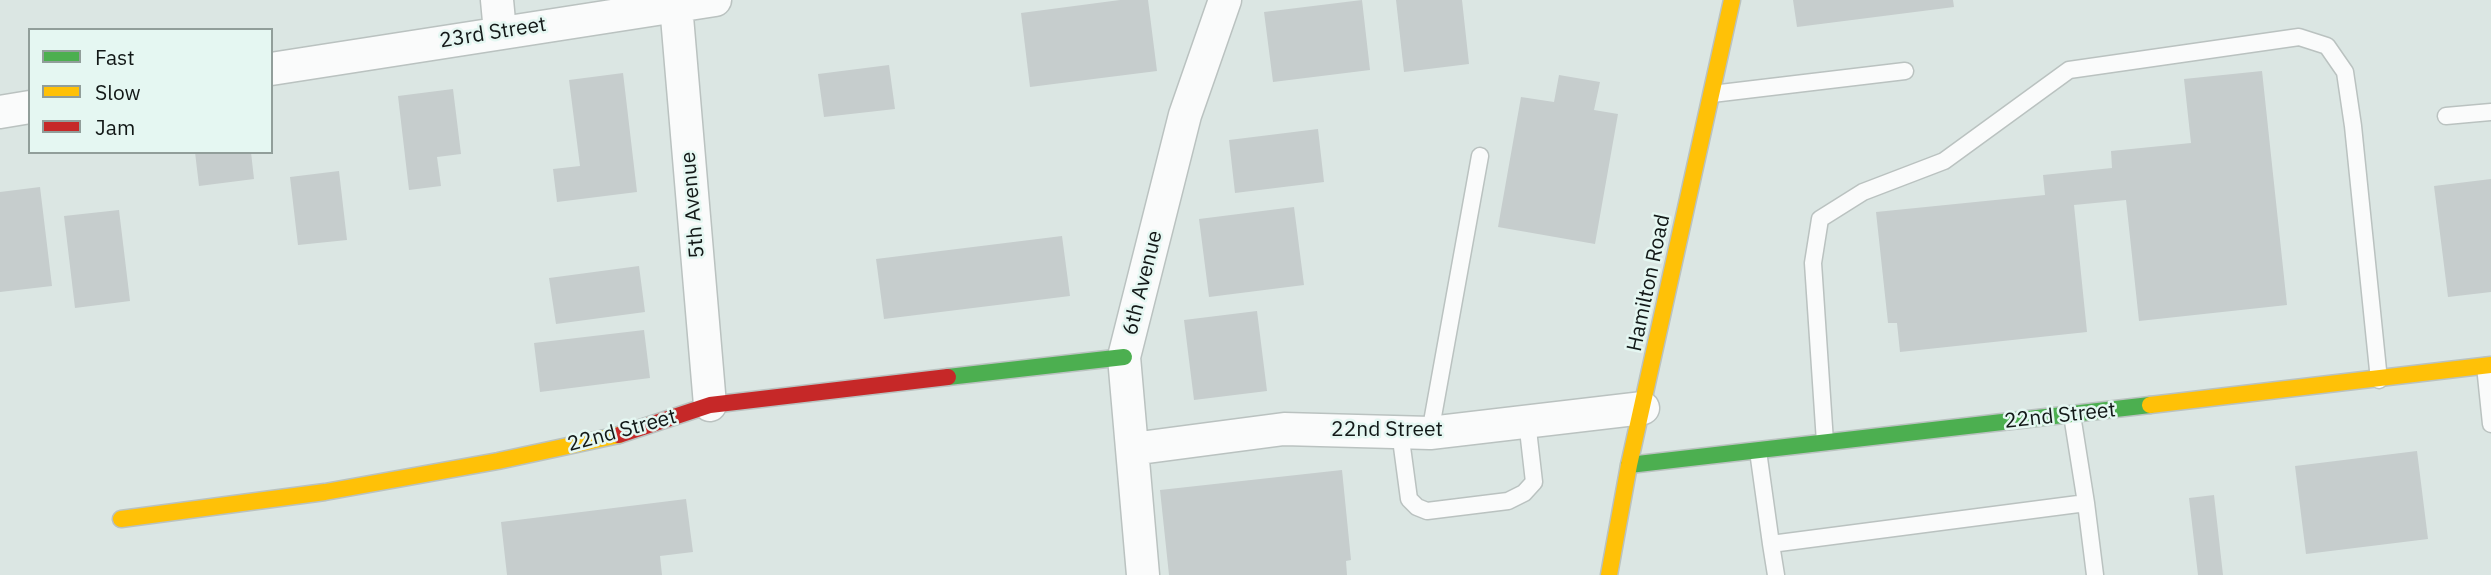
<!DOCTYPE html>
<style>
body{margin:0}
#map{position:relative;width:2491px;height:575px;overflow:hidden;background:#dbe6e3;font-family:"IBM Plex Sans",sans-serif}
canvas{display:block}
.legend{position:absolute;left:28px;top:28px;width:245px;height:126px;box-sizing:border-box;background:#e5f7f2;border:2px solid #919e9a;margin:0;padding:9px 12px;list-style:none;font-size:21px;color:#121817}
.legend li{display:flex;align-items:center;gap:14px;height:35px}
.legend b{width:35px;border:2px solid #919e9a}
</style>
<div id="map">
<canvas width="2491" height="575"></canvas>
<ul class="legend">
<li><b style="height:9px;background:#4caf50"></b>Fast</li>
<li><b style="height:9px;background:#ffc107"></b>Slow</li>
<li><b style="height:9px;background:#c62828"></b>Jam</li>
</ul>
</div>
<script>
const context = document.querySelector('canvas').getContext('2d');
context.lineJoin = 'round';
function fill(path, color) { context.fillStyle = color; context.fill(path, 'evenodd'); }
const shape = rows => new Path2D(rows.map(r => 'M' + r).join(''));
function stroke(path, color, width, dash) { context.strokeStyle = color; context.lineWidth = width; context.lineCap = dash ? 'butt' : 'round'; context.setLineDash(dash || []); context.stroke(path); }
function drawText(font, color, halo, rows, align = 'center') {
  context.font = font + ' "IBM Plex Sans",sans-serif'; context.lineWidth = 5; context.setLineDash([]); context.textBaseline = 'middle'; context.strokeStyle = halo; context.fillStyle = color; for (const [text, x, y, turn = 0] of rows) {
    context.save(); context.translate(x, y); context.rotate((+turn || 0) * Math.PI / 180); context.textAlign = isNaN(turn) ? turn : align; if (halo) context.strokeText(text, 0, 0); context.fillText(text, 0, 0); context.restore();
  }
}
fill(shape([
 [1120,0,1148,0,1157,71,1030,87,1021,13],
 [1362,0,1370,70,1273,82,1264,12],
 [1396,0,1462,0,1469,64,1404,72],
 [1793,0,1953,0,1954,7,1797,27],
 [889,65,895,109,824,117,818,74],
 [2262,71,2287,305,2139,321,2126,200,2074,205,2087,332,1900,352,1897,323,1888,323,1876,212,2045,195,2043,175,2112,168,2111,151,2191,143,2184,79],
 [623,73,637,192,557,202,553,169,580,166,569,80],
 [1559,75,1600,82,1594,110,1618,114,1595,244,1498,227,1521,97,1554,102],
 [453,89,461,154,437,157,441,186,409,190,398,96],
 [1318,129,1324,182,1235,193,1229,140],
 [195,152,251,152,254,179,199,186],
 [339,171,347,240,298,245,290,177],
 [2491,179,2491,292,2448,297,2434,186],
 [40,187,52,286,0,292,0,192],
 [1294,207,1304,285,1209,297,1199,219],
 [119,210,130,301,75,308,64,216],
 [1062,236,1070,296,884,319,876,259],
 [639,266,645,312,556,324,549,278],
 [1257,311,1267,391,1194,400,1184,320],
 [644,330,650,378,540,392,534,343],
 [2417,451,2428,539,2306,554,2295,466],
 [1342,470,1351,560,1346,561,1347,575,1169,575,1160,490],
 [2214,495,2223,575,2198,575,2189,498],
 [686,499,693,552,660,556,662,575,507,575,501,522]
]), '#c6cdcd');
const lane = shape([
 [1712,94,1905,71],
 [2446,116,2491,112],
 [2485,366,2491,424],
 [1400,432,1409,499,1417,507,1427,511,1508,501,1524,493,1534,482,1527,421],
 [1430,433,1480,156],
 [1825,442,1813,263,1820,219,1863,192,1944,161,2069,70,2299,37,2327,46,2345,72,2353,126,2379,380],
 [1758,451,1771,544,2086,503,2072,415],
 [2086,503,2095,575],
 [1771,544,1776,575]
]);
const street = shape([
 [497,0,500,32],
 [676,5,710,405],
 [271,69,715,0],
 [0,112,30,107],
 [1132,449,1284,429,1430,433,1643,408],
 [1143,575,1124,357,1185,115,1225,0]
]);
const fast = shape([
 [948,377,1124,357],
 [1629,465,2150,405]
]);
const slow = shape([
 [2150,405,2491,365],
 [121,519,325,492,498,461,619,435],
 [1609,575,1629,465,1732,0]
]);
const jam = shape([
 [619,435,710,405,948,377]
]);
stroke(lane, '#bac2c0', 19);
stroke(street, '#bac2c0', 35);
stroke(fast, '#bac2c0', 19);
stroke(slow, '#bac2c0', 19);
stroke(jam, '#bac2c0', 19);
stroke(lane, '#fafbfb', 16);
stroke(street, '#fafbfb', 32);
stroke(fast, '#4caf50', 16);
stroke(slow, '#ffc107', 16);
stroke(jam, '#c62828', 16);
drawText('21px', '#121817', '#e5f7f2', [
 ["23rd Street",493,33,-9],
 ["5th Avenue",693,205,-95],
 ["6th Avenue",1143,283,-76],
 ["Hamilton Road",1649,283,-78],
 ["22nd Street",2060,416,-6],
 ["22nd Street",1387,430],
 ["22nd Street",622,431,-15]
]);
</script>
